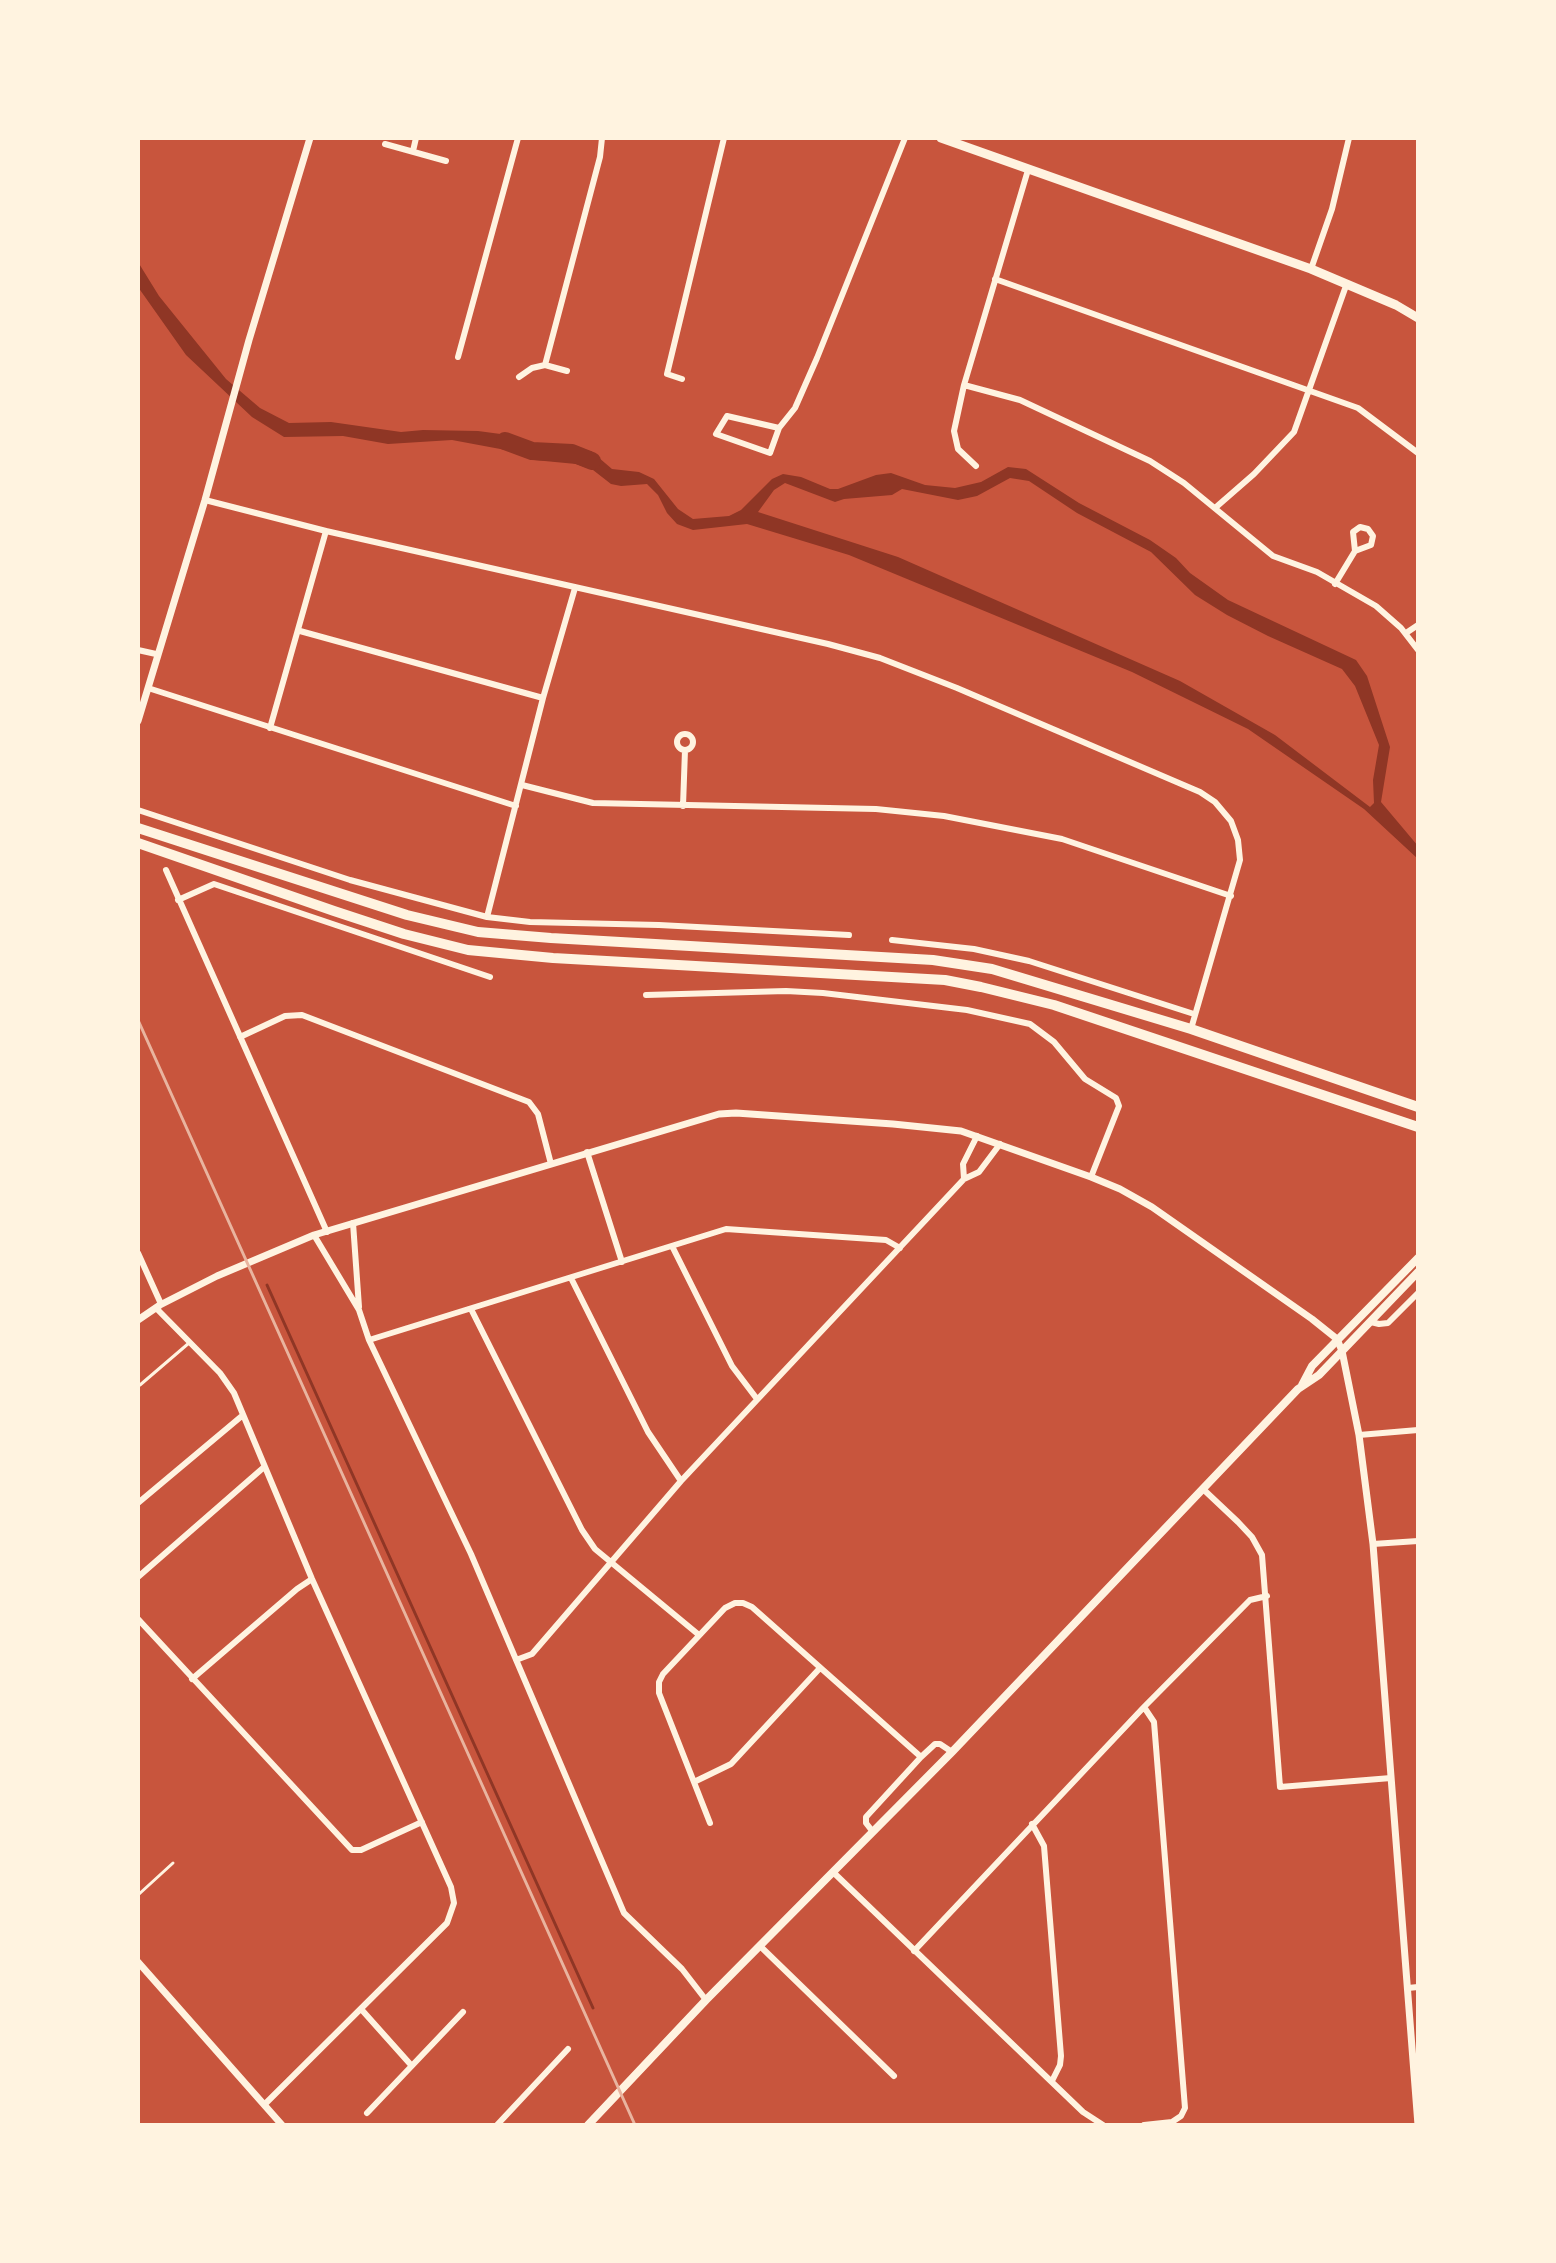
<!DOCTYPE html>
<style>
body{margin:0}
#map{position:relative;width:1556px;height:2263px;overflow:hidden;background:#c8553d;font-family:Figtree,sans-serif}
canvas{display:block}
.frame{position:absolute;inset:0;border:140px solid #fff3e0;pointer-events:none}
</style>
<div id="map">
<canvas width="1556" height="2263"></canvas>
<div class="frame"></div>
</div>
<script>
const context = document.querySelector('canvas').getContext('2d');
context.lineJoin = 'round';
function fill(path, color) { context.fillStyle = color; context.fill(path, 'evenodd'); }
const shape = rows => new Path2D(rows.map(r => 'M' + r).join(''));
function stroke(path, color, width, dash) { context.strokeStyle = color; context.lineWidth = width; context.lineCap = dash ? 'butt' : 'round'; context.setLineDash(dash || []); context.stroke(path); }
fill(shape([
 [138,262,159,296,226,379,260,408,289,423,331,422,401,432,423,430,478,431,508,435,521,440,530,451,553,455,581,450,591,451,612,469,639,472,654,479,678,509,693,519,729,516,741,510,772,479,783,474,801,477,830,489,838,489,876,475,891,473,925,485,955,488,981,482,1008,467,1026,469,1079,503,1150,540,1176,558,1190,573,1228,600,1356,660,1367,676,1390,747,1381,802,1418,846,1418,859,1364,809,1248,729,1132,672,849,555,747,524,693,530,677,524,667,513,658,495,647,484,621,486,611,484,593,470,576,464,534,460,511,451,452,440,388,444,343,436,284,437,252,417,186,355,138,287],
 [1010,478,1029,481,1077,513,1151,552,1195,595,1227,615,1268,636,1342,669,1355,686,1379,745,1373,780,1374,803,1370,807,1275,735,1180,681,898,557,758,512,774,490,785,483,835,502,844,499,892,495,902,489,958,500,977,496]
]), '#8f3625');
stroke(shape([
 [267,1285,593,2008]
]), '#8f3625', 3);
stroke(shape([
 [505,441,532,451,572,453,592,461]
]), '#8f3625', 18);
stroke(shape([
 [140,1385,189,1343],
 [138,1895,173,1863]
]), '#fff3e0', 3);
stroke(shape([
 [385,144,446,161],
 [413,151,416,138],
 [1311,269,1332,209,1349,138],
 [995,279,1358,408,1418,453],
 [458,357,518,138],
 [545,365,600,157,602,138],
 [519,377,532,368,545,365,567,371],
 [682,379,667,374,724,138],
 [964,385,1020,400,1150,461,1184,483,1273,556,1317,572,1376,606,1401,628,1418,650],
 [779,428,727,416,716,434,770,453,779,428,795,408,817,358,905,138],
 [976,466,958,449,954,431,964,385,1028,170],
 [205,500,326,531,828,644,880,658,957,688,1200,792,1215,802,1231,821,1238,840,1240,860,1191,1029],
 [1215,508,1254,474,1294,432,1347,283],
 [1335,584,1355,551,1371,545,1373,536,1368,529,1360,527,1353,532,1355,551],
 [300,631,543,698],
 [1406,633,1418,625],
 [138,650,156,654],
 [148,688,516,806],
 [270,728,326,531],
 '677 742a8 8 0 1 1 16 0a8 8 0 1 1-16 0Z',
 [522,785,593,803,876,809,944,816,1062,839,1231,896],
 [683,806,685,750],
 [138,810,350,880,487,917,530,922,659,925,849,935],
 [166,870,327,1232],
 [178,900,214,884,490,977],
 [487,917,543,698,575,588],
 [892,940,974,949,1029,961,1194,1014],
 [646,995,786,991,823,993,967,1010,1030,1024,1054,1042,1085,1079,1116,1098,1119,1106,1091,1177],
 [240,1037,285,1016,302,1015,529,1102,538,1114,551,1164],
 [587,1152,622,1262],
 [964,1179,963,1164,977,1136],
 [353,1223,359,1307],
 [314,1235,359,1310,369,1340,471,1554,624,1913,682,1969,706,2000],
 [672,1246,732,1366,757,1399],
 [138,1253,161,1304],
 [571,1278,648,1432,681,1481],
 [156,1308,220,1373,234,1393,312,1579,451,1887,454,1903,447,1923,265,2104],
 [471,1309,582,1530,595,1549,699,1635],
 [1371,1322,1379,1324,1388,1323,1418,1293],
 [369,1340,726,1229,886,1240,900,1248],
 [1359,1435,1418,1430],
 [1203,1489,1238,1522,1252,1537,1262,1555,1280,1787,1391,1778],
 [138,1503,243,1415],
 [1373,1544,1418,1541],
 [138,1577,263,1468],
 [138,1619,352,1850,361,1850,422,1822],
 [516,1660,532,1654,681,1481,964,1179,979,1172,1000,1144],
 [192,1679,297,1589,312,1579],
 [1144,1707,1154,1722,1185,2108,1181,2116,1172,2122,1144,2125],
 [696,1781,731,1764,820,1668],
 [710,1823,659,1693,659,1682,663,1674,725,1608,735,1603,743,1603,752,1607,921,1757],
 [1032,1824,1044,1846,1061,2056,1060,2065,1052,2081],
 [873,1832,866,1823,866,1817,921,1757,935,1744,940,1744,952,1752],
 [834,1873,1083,2112,1103,2125],
 [760,1946,894,2076],
 [914,1951,1144,1707,1250,1600,1267,1596],
 [1408,1988,1418,1987],
 [361,2009,411,2065],
 [367,2113,463,2012],
 [497,2125,568,2049]
]), '#fff3e0', 6);
stroke(shape([
 [138,721,205,500,249,340,310,138],
 [138,1320,160,1305,217,1276,314,1235,719,1114,736,1113,893,1124,961,1131,1091,1177,1120,1189,1152,1207,1312,1319,1337,1339,1342,1351,1359,1435,1373,1544,1418,2125],
 [138,1962,282,2125]
]), '#fff3e0', 7);
stroke(shape([
 [1302,1385,1312,1366,1418,1258],
 [588,2125,706,2000,952,1752,1298,1389,1319,1375,1418,1272]
]), '#fff3e0', 8);
stroke(shape([
 [941,138,1311,269,1396,305,1418,318]
]), '#fff3e0', 9);
stroke(shape([
 [138,828,407,915,478,932,551,938,933,960,992,969,1191,1029,1418,1107],
 [138,843,334,911,404,934,468,950,553,958,945,980,981,987,1054,1005,1418,1127]
]), '#fff3e0', 10);
stroke(shape([
 [138,1020,635,2125]
]), '#e9b49f', 3);
</script>
